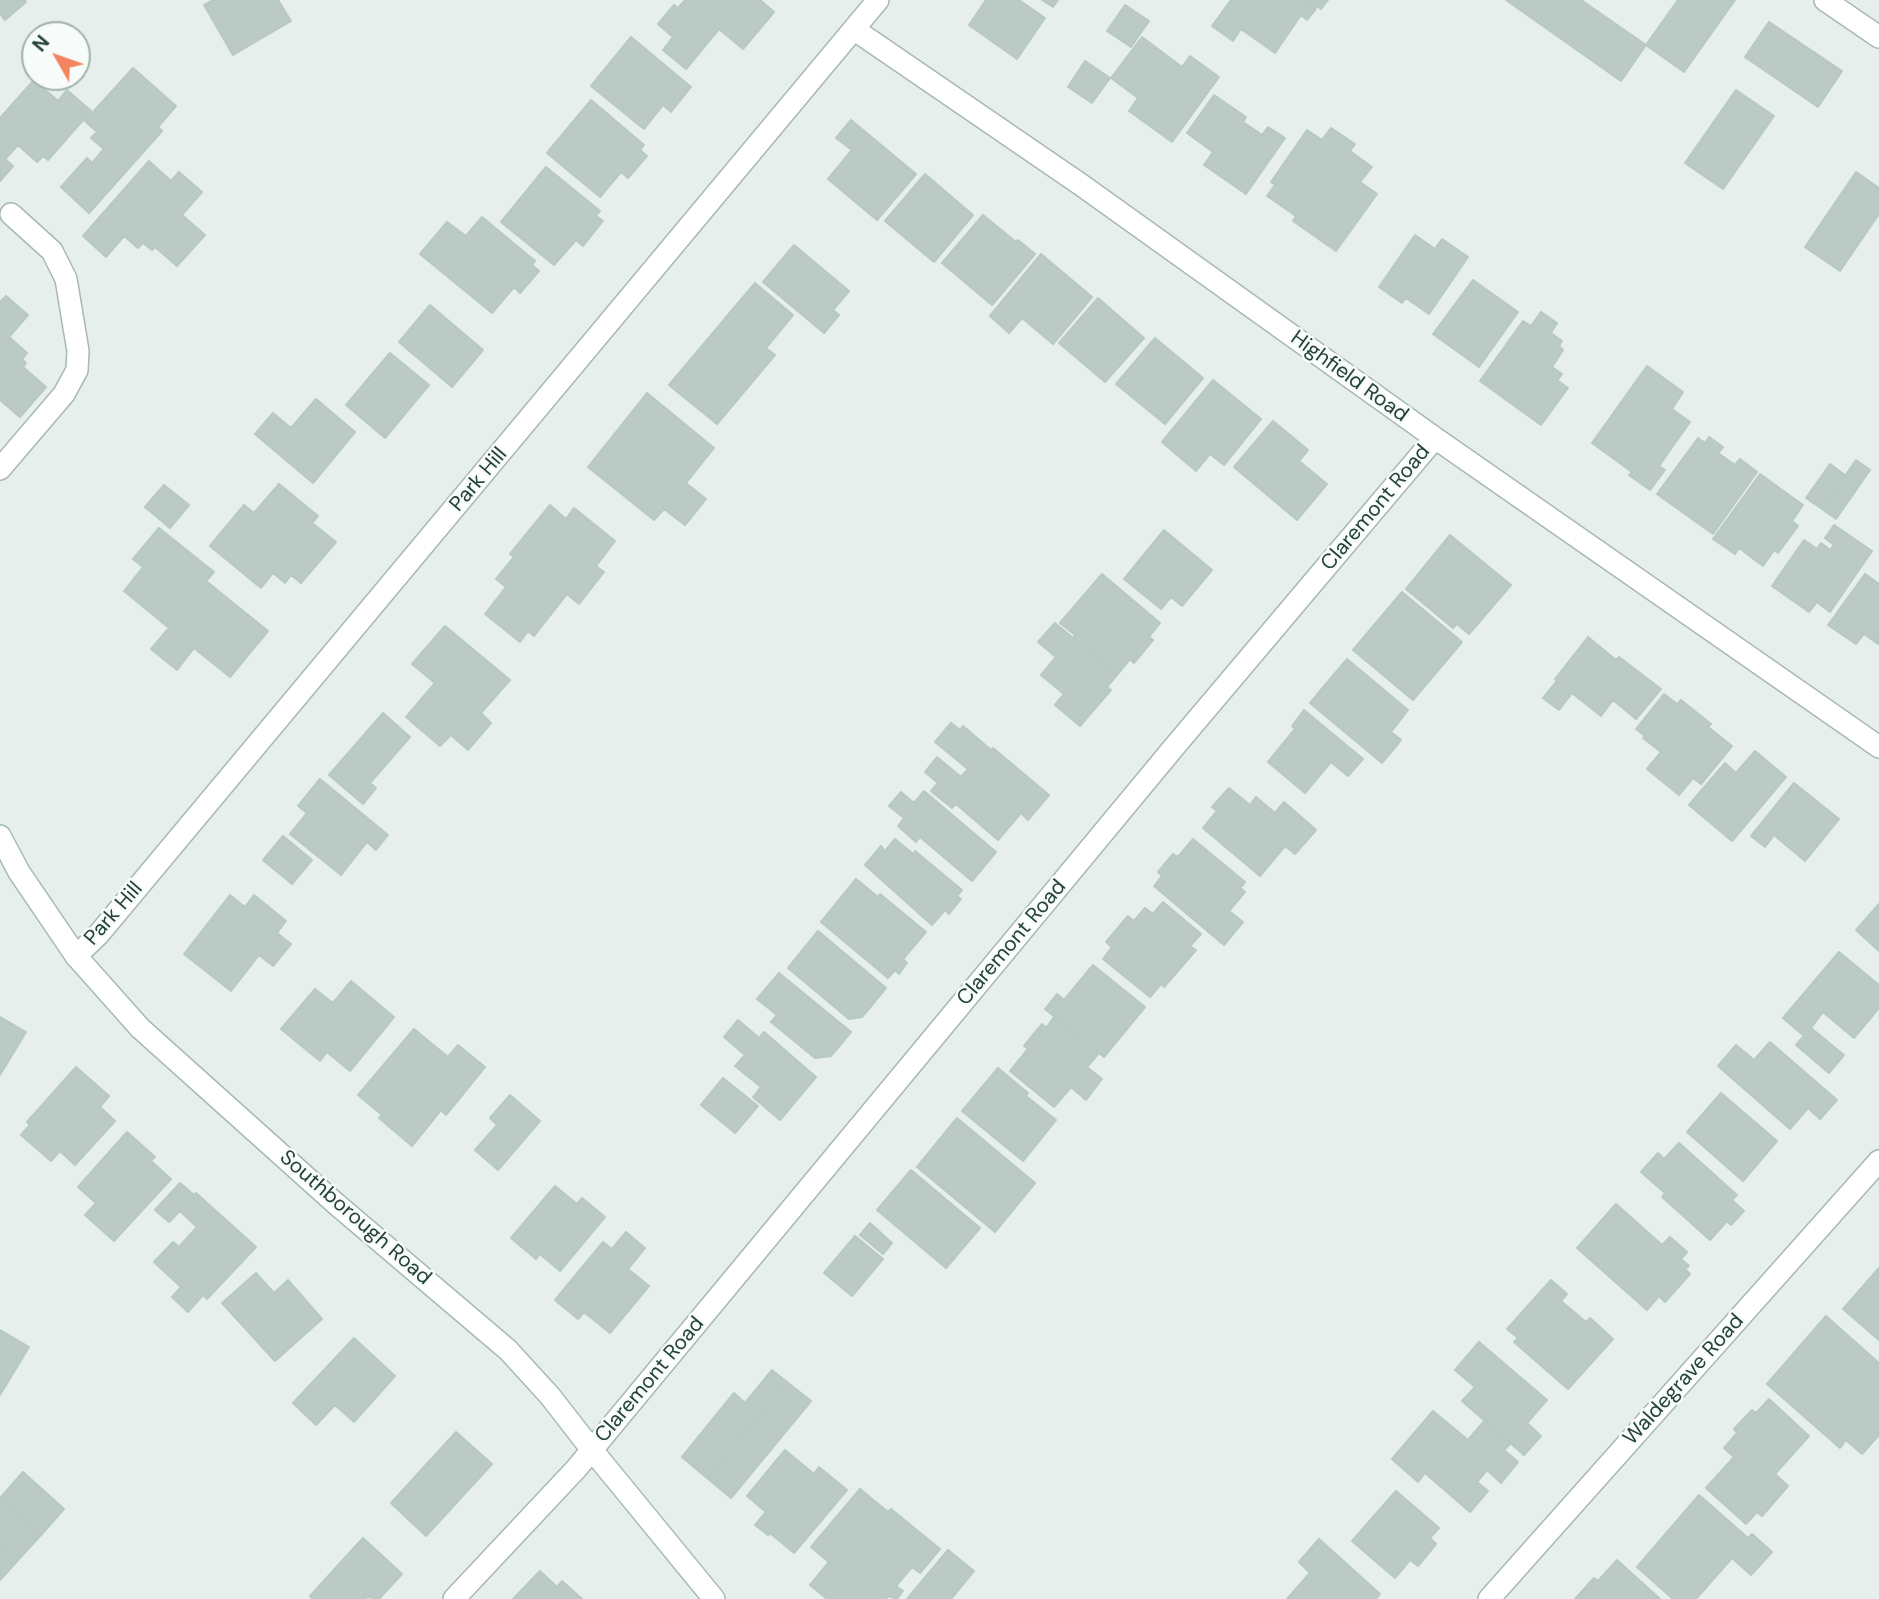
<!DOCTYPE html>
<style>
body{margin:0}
#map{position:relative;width:1879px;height:1599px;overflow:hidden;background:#e6efeb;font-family:"DM Sans",sans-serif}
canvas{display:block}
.north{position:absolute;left:21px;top:21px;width:70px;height:70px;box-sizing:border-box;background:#f7fbf9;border:2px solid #a3b1ad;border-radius:50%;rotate:310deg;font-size:19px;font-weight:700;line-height:28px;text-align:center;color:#24423a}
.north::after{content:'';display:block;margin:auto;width:24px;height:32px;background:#f4845f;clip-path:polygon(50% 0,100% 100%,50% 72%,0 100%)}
</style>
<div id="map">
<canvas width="1879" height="1599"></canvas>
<div class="north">N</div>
</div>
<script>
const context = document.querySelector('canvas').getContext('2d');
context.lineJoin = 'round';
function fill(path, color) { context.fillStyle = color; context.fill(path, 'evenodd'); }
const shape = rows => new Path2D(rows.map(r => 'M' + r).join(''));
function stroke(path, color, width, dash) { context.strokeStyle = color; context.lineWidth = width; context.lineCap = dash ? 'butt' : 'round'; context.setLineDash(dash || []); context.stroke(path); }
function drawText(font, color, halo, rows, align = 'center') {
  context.font = font + ' "DM Sans",sans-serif'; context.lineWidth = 5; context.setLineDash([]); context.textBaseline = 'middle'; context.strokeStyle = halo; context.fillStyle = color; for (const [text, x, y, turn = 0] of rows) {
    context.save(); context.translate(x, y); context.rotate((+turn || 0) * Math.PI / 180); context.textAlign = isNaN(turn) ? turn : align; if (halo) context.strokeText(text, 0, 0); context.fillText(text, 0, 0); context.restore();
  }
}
const building = shape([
 [0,0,24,0,26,2,5,20,0,14,0,0],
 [213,0,278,0,291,21,233,55,204,5,213,0],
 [685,0,760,0,774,12,743,49,719,29,686,69,663,50,673,37,658,24,674,5,678,8,685,0],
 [986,0,1019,0,1045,18,1017,59,969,25,986,0],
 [1042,0,1058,0,1053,7,1042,0],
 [1231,0,1301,0,1315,10,1307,20,1301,15,1275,53,1241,29,1233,41,1212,26,1231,0],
 [1301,0,1328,0,1321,9,1317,6,1315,10,1301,0],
 [1506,0,1581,0,1646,45,1621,81,1506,0],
 [1678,0,1735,0,1684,72,1646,45,1678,0],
 [1125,5,1149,21,1131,47,1107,31,1125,5],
 [1769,22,1842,71,1818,107,1745,57,1769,22],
 [631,37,691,87,671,112,663,105,644,129,591,86,631,37],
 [1142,37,1182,67,1190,56,1219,77,1172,142,1129,111,1138,98,1111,78,1142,37],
 [1085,61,1110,78,1092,103,1068,87,1085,61],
 [133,68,176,106,158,127,162,131,89,213,61,187,87,158,92,163,104,149,91,138,97,132,85,121,133,68],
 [34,80,58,101,67,90,91,111,48,160,43,156,37,162,18,145,5,159,13,166,0,181,0,118,34,80],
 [1736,90,1774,116,1723,189,1685,163,1736,90],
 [1214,95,1246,117,1243,122,1262,135,1268,127,1285,138,1246,194,1204,165,1213,152,1187,133,1214,95],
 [591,100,644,145,640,150,647,156,628,178,621,172,600,197,547,153,591,100],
 [851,120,916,174,877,220,828,179,852,150,836,138,851,120],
 [1331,128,1355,144,1350,151,1372,167,1360,182,1377,194,1336,251,1293,221,1296,216,1267,196,1275,185,1271,182,1307,130,1322,140,1331,128],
 [149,161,171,181,179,172,202,192,182,215,205,235,177,266,155,247,152,250,143,243,138,248,124,236,106,257,83,236,149,161],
 [546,167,600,211,596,216,603,221,583,246,576,240,554,265,501,222,546,167],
 [1856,172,1879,188,1879,214,1840,271,1805,247,1856,172],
 [925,174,973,215,934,262,885,221,925,174],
 [983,215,1016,242,1018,240,1035,254,992,305,942,263,983,215],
 [482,217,535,261,532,265,539,271,520,293,514,287,492,313,420,254,447,222,466,236,482,217],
 [1415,235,1435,249,1442,239,1468,257,1429,314,1406,298,1402,303,1379,287,1415,235],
 [794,245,849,291,833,310,839,315,824,333,763,282,794,245],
 [1041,254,1092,297,1053,344,1022,318,1009,333,990,316,1041,254],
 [1473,280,1518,312,1479,367,1433,334,1473,280],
 [755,283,793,315,766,348,775,355,717,424,669,385,755,283],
 [6,296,28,315,9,337,27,353,22,359,26,363,23,367,46,387,20,417,0,400,0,302,6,296],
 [1098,298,1144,338,1105,382,1059,343,1098,298],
 [430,305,483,350,452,387,399,342,430,305],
 [1541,312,1557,323,1551,333,1562,341,1559,346,1563,350,1552,367,1562,374,1557,380,1568,388,1541,425,1480,381,1523,321,1531,326,1541,312],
 [1155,338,1203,378,1165,424,1116,384,1155,338],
 [390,353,429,385,385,438,346,405,390,353],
 [1647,366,1683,392,1672,409,1690,422,1659,466,1665,470,1650,490,1629,475,1632,472,1592,443,1647,366],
 [1213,380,1261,419,1224,465,1210,454,1196,471,1162,442,1213,380],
 [647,393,714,448,686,483,706,499,685,525,664,509,654,520,588,467,647,393],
 [316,399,355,432,313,483,255,434,273,413,291,428,316,399],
 [1273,421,1308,450,1299,461,1327,484,1297,520,1234,467,1273,421],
 [1709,437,1723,447,1718,453,1735,465,1740,459,1757,472,1713,534,1657,494,1698,438,1705,443,1709,437],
 [1856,460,1870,470,1836,519,1822,509,1856,460],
 [1830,464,1845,475,1822,509,1806,498,1830,464],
 [1760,474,1803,505,1792,521,1798,526,1778,553,1774,550,1763,566,1739,548,1735,554,1713,539,1760,474],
 [279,484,318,516,312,523,336,542,301,583,291,575,285,583,273,573,261,588,210,546,244,505,254,513,279,484],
 [164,485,189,505,170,528,145,507,164,485],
 [550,505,566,519,574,508,615,541,596,566,604,572,579,604,567,594,534,636,528,631,520,642,485,614,506,587,496,579,514,557,510,554,550,505],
 [1834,525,1872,551,1830,612,1817,602,1809,612,1772,586,1804,540,1817,549,1821,543,1830,550,1834,545,1825,538,1834,525],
 [159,528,214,572,206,581,268,631,230,677,194,648,177,670,151,649,169,628,124,591,143,567,133,559,159,528],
 [1164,530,1212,570,1182,606,1171,597,1161,609,1124,579,1164,530],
 [1450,535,1511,585,1469,634,1457,624,1453,628,1406,589,1450,535],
 [1102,574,1160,623,1149,637,1153,640,1134,663,1130,659,1117,675,1073,638,1075,635,1060,623,1102,574],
 [1865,574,1879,584,1878,644,1864,634,1856,644,1828,625,1865,574],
 [1402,592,1462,642,1413,700,1353,650,1402,592],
 [1055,623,1117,675,1107,687,1111,690,1080,726,1055,705,1064,694,1041,675,1056,657,1038,642,1055,623],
 [445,626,510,680,481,713,491,723,468,750,451,735,440,746,406,717,435,683,412,664,445,626],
 [1588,637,1616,660,1619,657,1661,689,1636,719,1613,700,1601,716,1572,693,1559,710,1543,698,1557,681,1555,679,1588,637],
 [1347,659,1408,710,1391,732,1401,740,1382,763,1310,703,1347,659],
 [1664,694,1677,704,1681,700,1711,724,1708,727,1732,746,1701,784,1693,778,1679,795,1647,769,1661,752,1643,738,1645,736,1636,729,1664,694],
 [1304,710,1363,759,1348,776,1331,762,1305,793,1268,762,1295,729,1292,726,1304,710],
 [383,713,410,737,370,783,376,788,363,804,329,775,383,713],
 [951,723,960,730,963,726,991,750,993,748,1049,795,1028,820,1021,813,998,840,956,804,952,808,931,791,938,783,925,772,937,757,961,777,968,769,935,742,951,723],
 [1755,751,1786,777,1732,841,1689,805,1725,763,1736,773,1755,751],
 [320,779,388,835,376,850,367,842,341,875,290,834,307,813,298,806,320,779],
 [1794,783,1839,819,1805,861,1774,835,1765,847,1751,836,1794,783],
 [1229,788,1250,805,1256,797,1275,813,1284,802,1316,830,1295,854,1285,846,1260,876,1203,828,1217,811,1212,807,1229,788],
 [924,791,996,852,972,881,920,837,916,842,898,826,904,818,889,806,901,792,914,803,924,791],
 [283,836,312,860,292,884,263,860,283,836],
 [895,839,913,854,915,851,962,890,957,896,961,899,949,914,945,910,932,925,865,865,881,846,885,851,895,839],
 [1193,839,1245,882,1240,888,1245,892,1229,911,1243,922,1224,945,1154,886,1162,876,1158,872,1173,854,1178,857,1193,839],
 [856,879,878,897,880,894,926,932,903,959,907,963,899,974,895,970,888,978,821,922,856,879],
 [230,895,245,907,254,895,286,921,277,933,291,944,273,966,259,955,231,991,184,954,230,895],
 [1163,902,1201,934,1190,946,1196,950,1164,987,1161,984,1150,997,1103,959,1112,947,1106,942,1128,916,1134,921,1145,908,1153,914,1163,902],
 [1879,904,1879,951,1856,930,1879,904],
 [818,931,886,988,862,1017,849,1019,788,968,818,931],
 [1839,952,1879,985,1879,1008,1854,1038,1823,1012,1811,1028,1844,1055,1829,1073,1796,1045,1804,1036,1783,1018,1839,952],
 [1093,965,1145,1007,1104,1057,1045,1009,1057,994,1064,1000,1093,965],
 [779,973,851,1032,831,1056,815,1058,771,1022,777,1015,757,999,779,973],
 [351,981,394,1017,350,1071,327,1052,320,1061,281,1029,315,989,333,1003,351,981],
 [0,1017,26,1032,0,1075,0,1017],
 [1054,1017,1099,1053,1087,1067,1102,1079,1086,1100,1071,1087,1054,1107,1010,1071,1028,1049,1024,1046,1042,1024,1046,1028,1054,1017],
 [738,1020,759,1038,764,1032,816,1077,780,1120,753,1097,761,1087,735,1066,745,1055,724,1037,738,1020],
 [414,1029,448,1057,458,1045,485,1067,446,1115,441,1110,412,1146,379,1118,382,1115,358,1095,414,1029],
 [1770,1042,1837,1100,1820,1119,1808,1108,1790,1129,1718,1066,1736,1045,1754,1060,1770,1042],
 [76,1067,109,1096,100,1107,115,1121,75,1165,60,1151,51,1161,21,1135,30,1125,27,1122,76,1067],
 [998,1068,1028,1093,1026,1096,1056,1120,1023,1161,962,1111,998,1068],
 [723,1078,758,1106,735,1133,701,1105,723,1078],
 [1721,1093,1777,1141,1743,1181,1687,1132,1721,1093],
 [510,1095,540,1121,498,1170,475,1150,497,1125,490,1118,510,1095],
 [957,1118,1035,1183,995,1232,917,1167,957,1118],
 [127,1132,155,1157,151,1161,171,1179,114,1241,85,1215,96,1203,78,1187,127,1132],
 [1679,1143,1737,1195,1732,1200,1744,1211,1731,1225,1727,1221,1710,1240,1662,1197,1665,1193,1641,1172,1658,1153,1664,1159,1679,1143],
 [911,1170,980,1228,946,1268,877,1210,911,1170],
 [180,1183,194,1195,196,1193,256,1247,207,1299,203,1295,188,1312,172,1297,181,1287,154,1262,173,1242,179,1247,197,1227,180,1211,169,1222,155,1210,180,1183],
 [555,1186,577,1204,582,1198,605,1217,560,1271,540,1254,536,1259,511,1238,555,1186],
 [1616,1204,1662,1245,1670,1237,1687,1252,1681,1259,1689,1266,1685,1269,1690,1274,1665,1302,1659,1296,1647,1310,1577,1248,1616,1204],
 [870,1223,892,1243,883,1254,860,1235,870,1223],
 [626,1232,645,1248,628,1269,649,1286,610,1333,584,1312,578,1319,555,1300,603,1242,612,1249,626,1232],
 [855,1236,883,1259,852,1296,824,1273,855,1236],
 [1879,1268,1879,1340,1843,1309,1879,1268],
 [256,1273,274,1293,288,1280,322,1319,275,1361,222,1303,256,1273],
 [1551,1280,1567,1294,1561,1301,1586,1322,1590,1318,1613,1339,1568,1389,1514,1342,1518,1338,1507,1329,1551,1280],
 [1826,1316,1879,1363,1879,1435,1862,1454,1846,1440,1840,1448,1767,1384,1826,1316],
 [0,1330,29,1347,0,1395,0,1330],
 [354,1338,395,1376,354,1422,335,1405,316,1425,293,1403,354,1338],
 [1479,1342,1547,1400,1527,1423,1541,1436,1524,1455,1462,1401,1475,1387,1455,1370,1479,1342],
 [772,1370,787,1382,707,1478,682,1457,734,1393,745,1403,772,1370],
 [787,1382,811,1401,731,1498,707,1478,787,1382],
 [1769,1399,1809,1436,1775,1474,1788,1486,1762,1516,1757,1512,1746,1524,1706,1488,1734,1457,1724,1448,1737,1433,1734,1429,1752,1410,1756,1413,1769,1399],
 [1433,1411,1468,1440,1485,1420,1511,1443,1504,1450,1518,1462,1501,1483,1487,1470,1477,1482,1488,1491,1470,1512,1425,1473,1418,1482,1392,1459,1433,1411],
 [456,1432,492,1464,426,1536,391,1503,456,1432],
 [785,1450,814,1474,819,1467,847,1490,794,1553,770,1533,768,1535,755,1525,766,1512,747,1496,785,1450],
 [23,1472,64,1509,41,1535,0,1498,23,1472],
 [860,1489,888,1512,891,1509,940,1549,920,1573,912,1567,896,1586,903,1591,897,1599,888,1596,886,1599,827,1599,810,1585,829,1562,811,1547,860,1489],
 [1396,1491,1439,1528,1430,1538,1436,1544,1418,1566,1410,1560,1395,1578,1352,1541,1396,1491],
 [1699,1495,1748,1538,1752,1534,1772,1552,1751,1575,1732,1558,1696,1599,1673,1599,1637,1567,1699,1495],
 [0,1498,41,1535,20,1558,0,1541,0,1498],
 [363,1538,402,1574,379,1599,367,1597,365,1599,313,1599,310,1596,363,1538],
 [1319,1539,1380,1594,1376,1599,1287,1599,1310,1573,1299,1562,1319,1539],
 [0,1541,20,1558,0,1580,0,1541],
 [948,1550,974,1571,951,1599,907,1599,948,1550],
 [1617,1560,1660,1599,1575,1599,1594,1578,1598,1581,1617,1560],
 [540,1571,557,1587,562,1581,582,1599,513,1599,540,1571]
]);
fill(building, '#bbcac4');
stroke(building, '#b8c9c2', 2);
const street = shape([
 [1825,0,1879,37],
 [855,30,1080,184,1435,438,1879,747],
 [0,469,64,394,77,370,78,351,66,279,52,251,11,214],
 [76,956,98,935,878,0],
 [454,1599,576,1469,1175,746,1435,438],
 [1489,1599,1879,1161]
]);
const secondary = shape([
 [0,836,19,872,76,956,140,1028,335,1203,508,1350,550,1396,592,1450,714,1599]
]);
stroke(street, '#a8b8b2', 24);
stroke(secondary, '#a4bbb3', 24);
stroke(street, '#fff', 21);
stroke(secondary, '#fff', 21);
drawText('21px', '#24423a', '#f7fbf9', [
 ["Highfield Road",1349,377,36],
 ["Park Hill",479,480,-50],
 ["Claremont Road",1376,508,-50],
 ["Park Hill",114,914,-49],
 ["Claremont Road",1012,943,-50],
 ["Southborough Road",355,1218,41],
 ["Claremont Road",650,1380,-50],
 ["Waldegrave Road",1684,1380,-48]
]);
</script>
